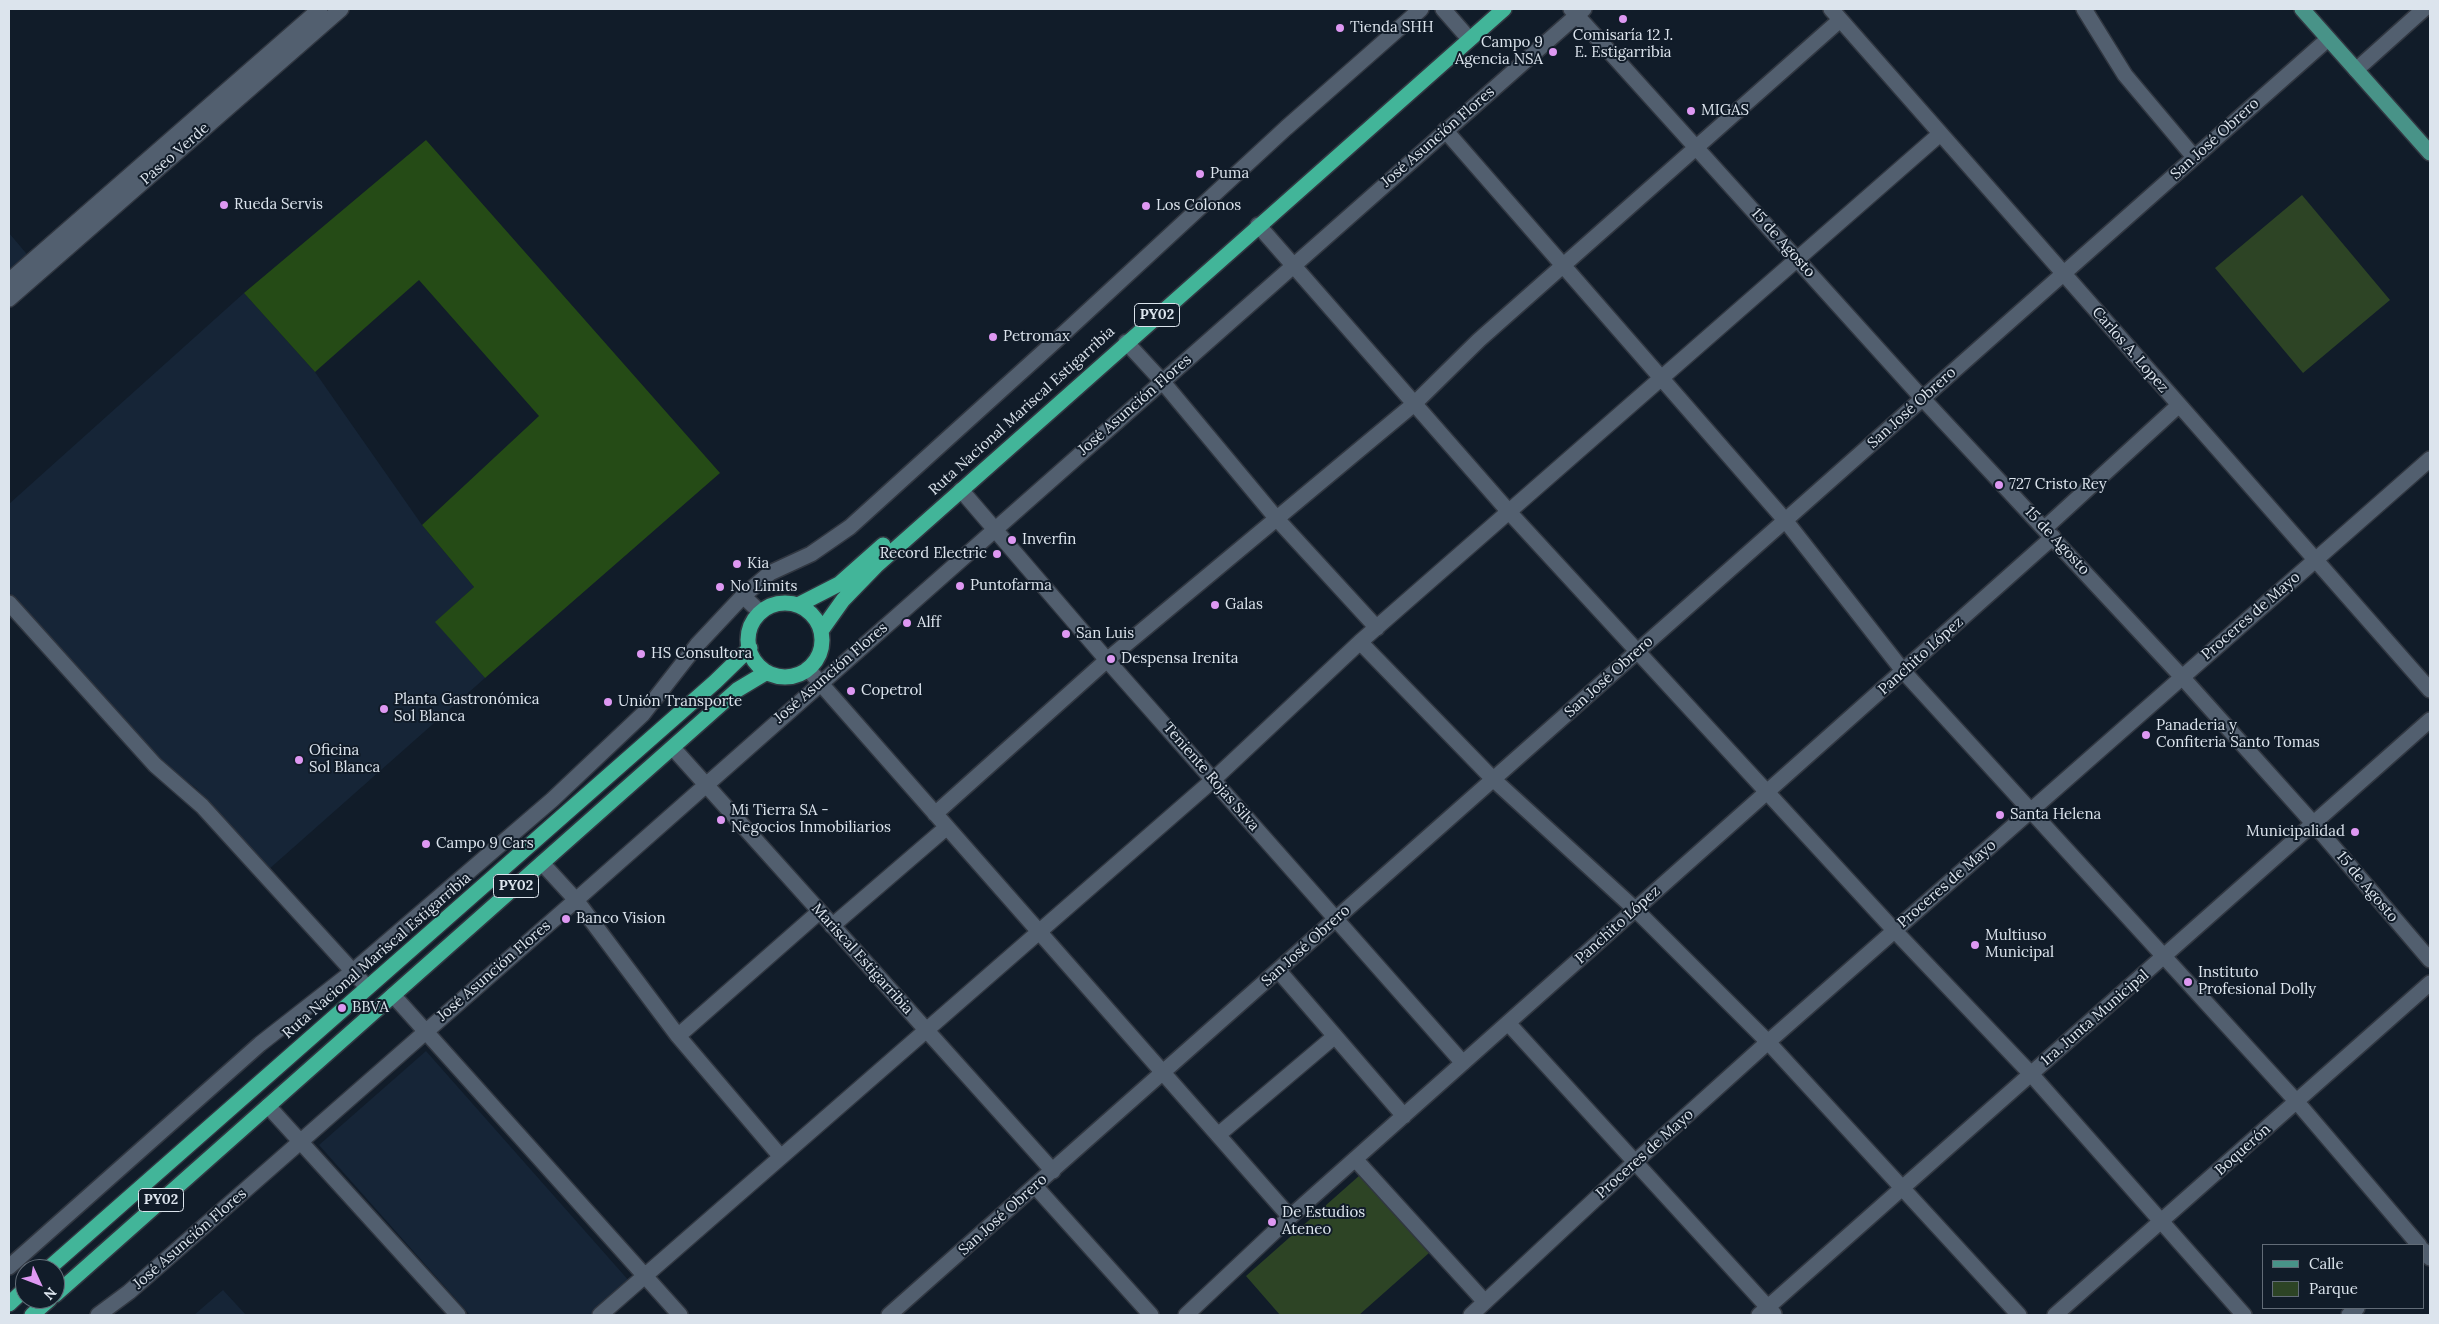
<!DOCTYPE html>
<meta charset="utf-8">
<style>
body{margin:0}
#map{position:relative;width:2439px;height:1324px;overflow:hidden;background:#111c29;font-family:Lora,serif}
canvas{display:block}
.frame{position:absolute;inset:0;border:10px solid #dce4ed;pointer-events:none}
.legend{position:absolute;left:2262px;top:1244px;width:162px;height:65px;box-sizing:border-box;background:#111c29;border:1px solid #626c77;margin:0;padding:6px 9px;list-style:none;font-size:15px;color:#dce4ed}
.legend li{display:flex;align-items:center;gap:10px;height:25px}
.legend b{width:25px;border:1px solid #626c77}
.north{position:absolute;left:15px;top:1259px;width:50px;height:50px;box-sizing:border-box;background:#111c29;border:1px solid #626c77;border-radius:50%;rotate:133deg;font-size:14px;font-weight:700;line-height:20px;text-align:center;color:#dce4ed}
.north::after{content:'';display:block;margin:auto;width:18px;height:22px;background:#de98f2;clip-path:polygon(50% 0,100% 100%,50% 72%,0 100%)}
</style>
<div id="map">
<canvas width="2439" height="1324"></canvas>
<div class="frame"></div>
<ul class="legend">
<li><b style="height:6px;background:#489388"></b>Calle</li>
<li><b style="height:14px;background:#2d4425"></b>Parque</li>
</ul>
<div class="north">N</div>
</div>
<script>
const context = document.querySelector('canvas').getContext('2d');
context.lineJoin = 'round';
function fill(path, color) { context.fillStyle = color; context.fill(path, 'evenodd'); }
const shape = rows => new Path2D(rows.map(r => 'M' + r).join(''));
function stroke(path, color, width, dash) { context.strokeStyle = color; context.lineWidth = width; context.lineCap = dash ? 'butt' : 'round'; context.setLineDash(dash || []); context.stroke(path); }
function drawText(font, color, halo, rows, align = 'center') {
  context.font = font + ' Lora,serif'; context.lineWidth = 4; context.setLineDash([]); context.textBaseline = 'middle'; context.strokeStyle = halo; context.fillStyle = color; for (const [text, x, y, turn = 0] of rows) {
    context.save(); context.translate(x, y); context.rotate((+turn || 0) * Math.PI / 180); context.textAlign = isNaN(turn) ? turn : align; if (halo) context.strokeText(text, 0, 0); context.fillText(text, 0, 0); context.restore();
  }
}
fill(shape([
 [9,233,31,259,9,278],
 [244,293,315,372,422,525,474,587,436,622,485,678,268,870,196,788,161,763,9,592,9,504],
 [426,1051,630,1282,593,1315,470,1315,319,1145],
 [223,1290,246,1315,194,1315]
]), '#162537');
fill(shape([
 [2302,195,2390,300,2303,373,2215,268],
 [1360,1175,1429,1253,1359,1315,1280,1315,1246,1276]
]), '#2d4425');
fill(shape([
 [426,140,720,473,485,678,435,622,474,587,422,525,539,416,419,280,315,372,244,293]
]), '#254b16');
const minor = shape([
 [1443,9,1464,33],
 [1571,9,1923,399,2182,677,2313,823,2430,960],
 [1831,9,2430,690],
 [2084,9,2125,75,2194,157],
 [2356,70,2424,9],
 [1445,130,1785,520,1904,672,2297,1102,2419,1245],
 [1258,225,1510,513,1894,930,2031,1074,2244,1315],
 [9,281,320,9],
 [9,299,341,9],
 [1126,342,1162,381,1277,519,1377,628],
 [961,490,1107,660,1463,1063],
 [2045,528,2179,405],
 [743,596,760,612],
 [9,603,155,765,202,806,367,987],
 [1360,642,1493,779,1636,910,1768,1042,2019,1315],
 [808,669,1290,1217],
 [673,748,1053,1171],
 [935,814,1107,660,1414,404,1479,340,1840,20],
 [542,863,576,900,678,1036,781,1157],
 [832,926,947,827],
 [1278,970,1404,1116],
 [393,995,680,1315],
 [1508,1023,1774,1314],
 [678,1036,819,912],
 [268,1106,458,1315],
 [1218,1135,1335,1036],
 [1355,1159,1485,1302],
 [1035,1186,1151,1315],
 [2423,1250,2430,1258],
 [9,1267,260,1044,352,972,552,800,643,714,697,645,743,596,770,573,811,554,850,527,1062,335,1286,128,1421,9],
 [98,1315,129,1292,576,900,1584,9],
 [600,1315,1213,780,1360,642,1940,134],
 [889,1315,2328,39],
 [1186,1315,1290,1217,2053,537],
 [1471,1315,1635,1162,1768,1042,2430,459],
 [1759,1315,2430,720],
 [2055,1315,2430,983],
 [2349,1315,2357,1308]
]);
const major = shape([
 [2302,9,2430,153]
]);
const highway = shape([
 '748 640a37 37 0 1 1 74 0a37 37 0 1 1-74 0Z',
 [798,605,839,584,883,545],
 [821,631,843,600,876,566,1504,9],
 [48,1269,715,682,750,648],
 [55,1295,737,690,767,672],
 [9,1304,25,1289],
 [32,1315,50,1299]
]);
stroke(minor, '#313741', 18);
stroke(major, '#313741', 18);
stroke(highway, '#313741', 18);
stroke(minor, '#525f6f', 15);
stroke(major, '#489388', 15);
stroke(highway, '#42b599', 15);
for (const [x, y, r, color] of [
 [1623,19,5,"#de98f2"],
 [1340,28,5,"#de98f2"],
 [1553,52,5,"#de98f2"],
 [1691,111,5,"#de98f2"],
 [1200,174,5,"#de98f2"],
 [224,205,5,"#de98f2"],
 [1146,206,5,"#de98f2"],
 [993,337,5,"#de98f2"],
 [1999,485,5,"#de98f2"],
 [1012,540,5,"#de98f2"],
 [997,554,5,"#de98f2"],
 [737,564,5,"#de98f2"],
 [960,586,5,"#de98f2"],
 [720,587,5,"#de98f2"],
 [1215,605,5,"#de98f2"],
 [907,623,5,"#de98f2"],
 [1066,634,5,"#de98f2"],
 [641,654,5,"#de98f2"],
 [1111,659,5,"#de98f2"],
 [851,691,5,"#de98f2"],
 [608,702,5,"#de98f2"],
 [384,709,5,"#de98f2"],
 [2146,735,5,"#de98f2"],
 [299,760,5,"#de98f2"],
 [2000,815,5,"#de98f2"],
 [721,820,5,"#de98f2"],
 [2355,832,5,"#de98f2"],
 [426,844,5,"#de98f2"],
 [566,919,5,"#de98f2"],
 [1975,945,5,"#de98f2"],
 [2188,982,5,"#de98f2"],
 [342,1008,5,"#de98f2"],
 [1272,1222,5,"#de98f2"]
]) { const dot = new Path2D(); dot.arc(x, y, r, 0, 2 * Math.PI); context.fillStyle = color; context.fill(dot); stroke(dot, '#111c29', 2); }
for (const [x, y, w] of [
 [1157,315,45],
 [516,886,45],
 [161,1200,45]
]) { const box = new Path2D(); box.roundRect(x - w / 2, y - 11.5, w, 23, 4); context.fillStyle = '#111c29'; context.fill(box); stroke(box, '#dce4ed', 1); }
drawText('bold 14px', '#dce4ed', null, [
 ["PY02",1157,315],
 ["PY02",516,886],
 ["PY02",161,1200]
]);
drawText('15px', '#dce4ed', '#111c29', [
 ["Tienda SHH",1350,28],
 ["Comisaría 12 J.",1623,36,"center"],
 ["E. Estigarribia",1623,53,"center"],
 ["Campo 9",1543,43,"right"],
 ["Agencia NSA",1543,60,"right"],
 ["MIGAS",1701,111],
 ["Puma",1210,174],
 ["Rueda Servis",234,205],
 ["Los Colonos",1156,206],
 ["Petromax",1003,337],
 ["727 Cristo Rey",2009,485],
 ["Inverfin",1022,540],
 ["Record Electric",987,554,"right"],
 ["Kia",747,564],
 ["Puntofarma",970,586],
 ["No Limits",730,587],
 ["Galas",1225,605],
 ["Alff",917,623],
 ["San Luis",1076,634],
 ["HS Consultora",651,654],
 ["Despensa Irenita",1121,659],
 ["Copetrol",861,691],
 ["Planta Gastronómica",394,700],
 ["Sol Blanca",394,717],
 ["Unión Transporte",618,702],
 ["Panaderia y",2156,726],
 ["Confiteria Santo Tomas",2156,743],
 ["Oficina",309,751],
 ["Sol Blanca",309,768],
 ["Mi Tierra SA -",731,811],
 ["Negocios Inmobiliarios",731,828],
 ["Santa Helena",2010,815],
 ["Municipalidad",2345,832,"right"],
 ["Campo 9 Cars",436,844],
 ["Banco Vision",576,919],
 ["Multiuso",1985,936],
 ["Municipal",1985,953],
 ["Instituto",2198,973],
 ["Profesional Dolly",2198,990],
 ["BBVA",352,1008],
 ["De Estudios",1282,1213],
 ["Ateneo",1282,1230]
], 'left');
drawText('15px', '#dce4ed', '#111c29', [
 ["José Asunción Flores",1438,137,-41],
 ["San José Obrero",2215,139,-42],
 ["Paseo Verde",175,154,-41],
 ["15 de Agosto",1783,243,48],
 ["Carlos A. Lopez",2130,350,49],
 ["José Asunción Flores",1135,405,-41],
 ["San José Obrero",1912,408,-42],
 ["Ruta Nacional Mariscal Estigarribia",1022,411,-42],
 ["15 de Agosto",2057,541,47],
 ["Proceres de Mayo",2251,616,-41],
 ["Panchito López",1921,656,-42],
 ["José Asunción Flores",831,673,-41],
 ["San José Obrero",1609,677,-42],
 ["Teniente Rojas Silva",1211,777,49],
 ["Proceres de Mayo",1947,884,-41],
 ["15 de Agosto",2367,887,50],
 ["Panchito López",1618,925,-42],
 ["San José Obrero",1306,946,-42],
 ["Ruta Nacional Mariscal Estigarribia",377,956,-41],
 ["Mariscal Estigarribia",862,959,48],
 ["José Asunción Flores",494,971,-41],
 ["1ra. Junta Municipal",2095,1018,-41],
 ["Boquerón",2243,1150,-42],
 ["Proceres de Mayo",1645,1154,-42],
 ["San José Obrero",1003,1215,-42],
 ["José Asunción Flores",190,1239,-41]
]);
</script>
